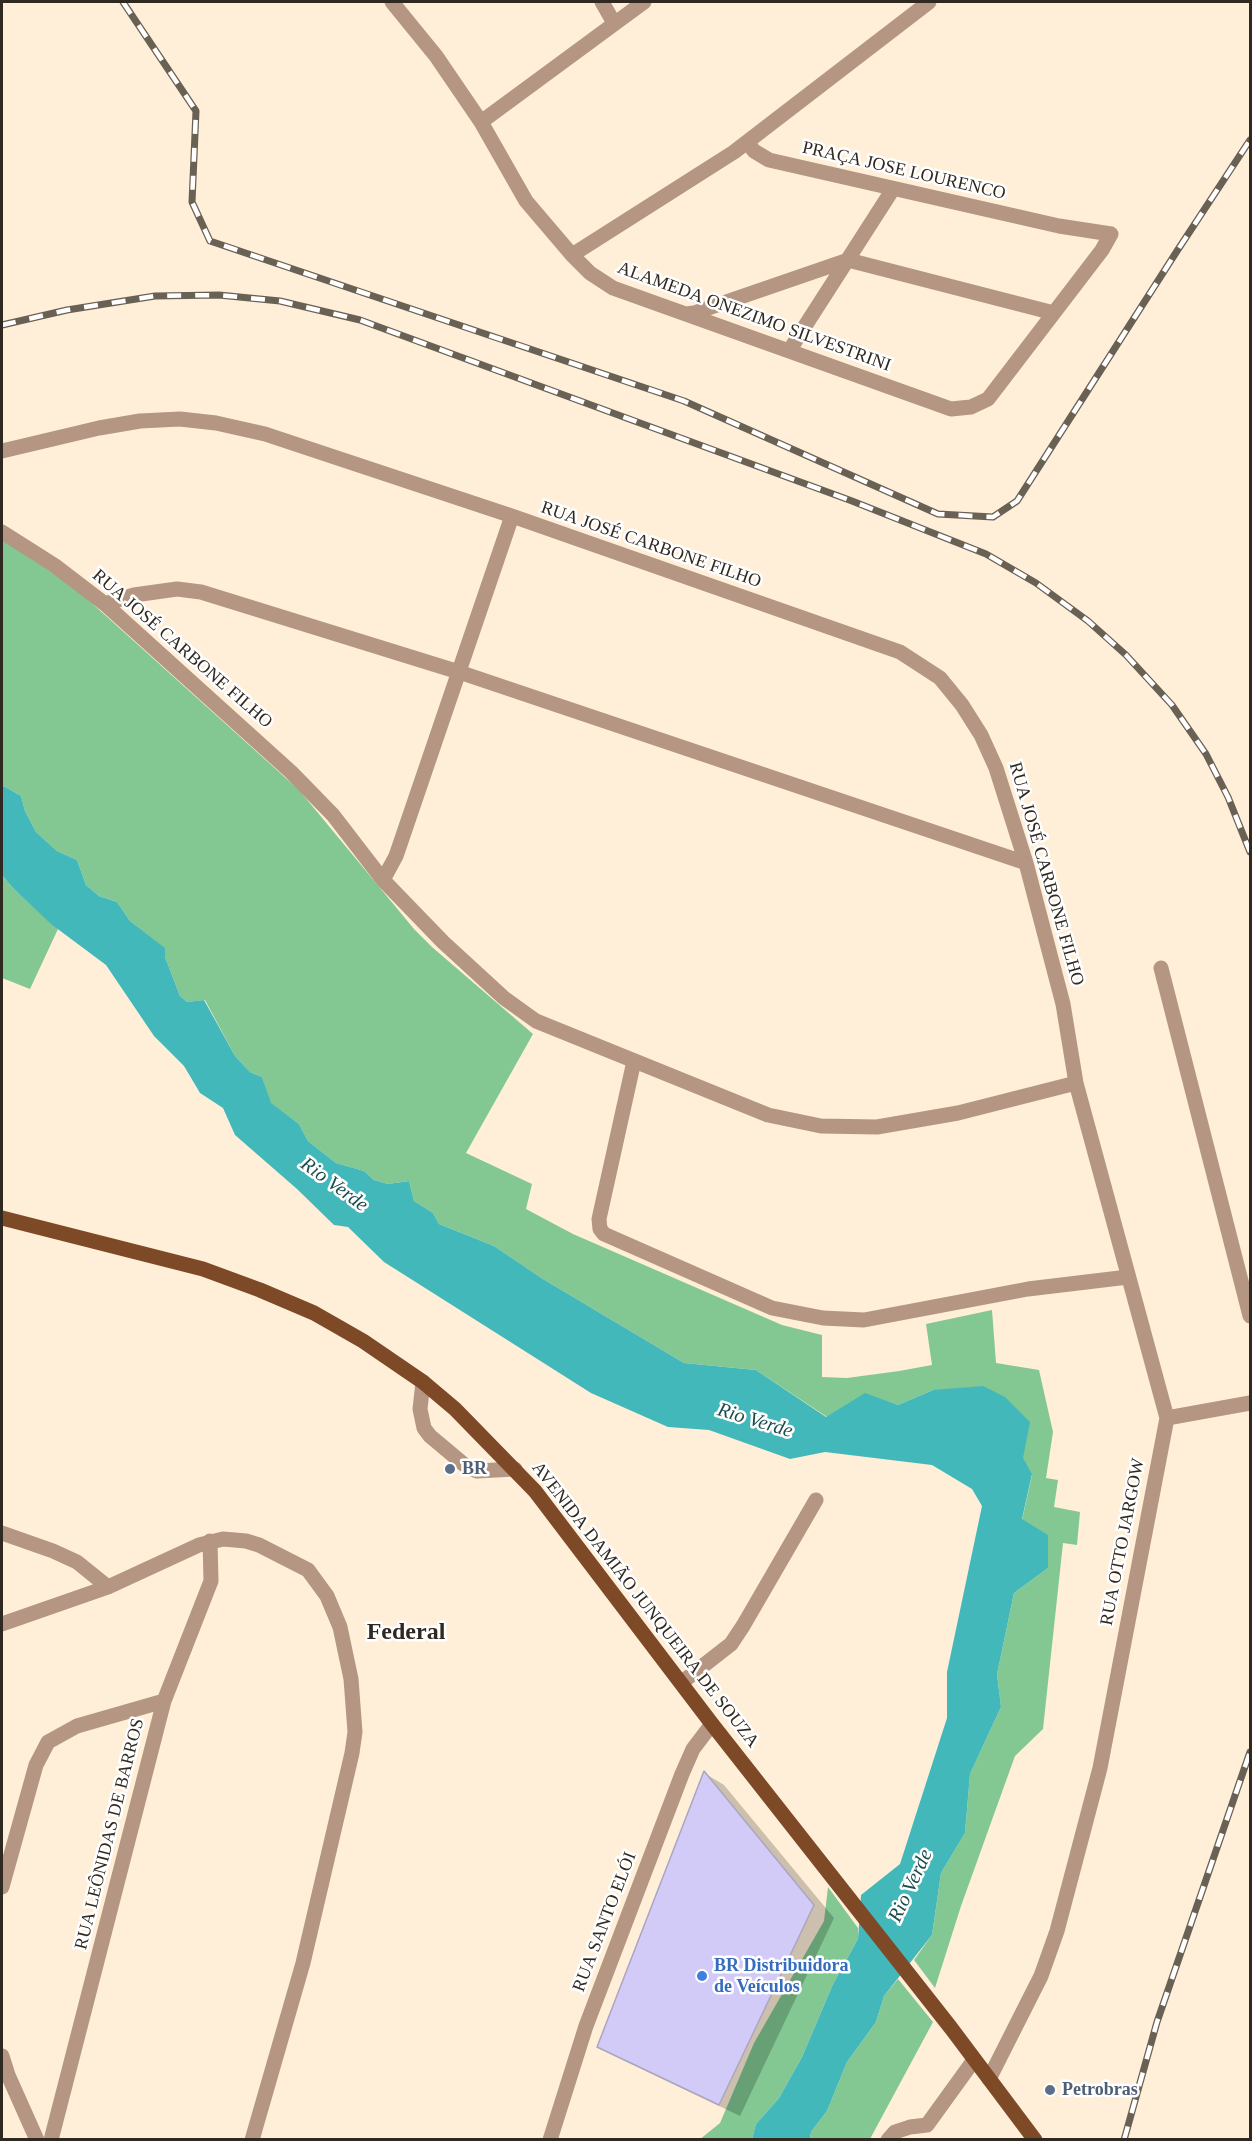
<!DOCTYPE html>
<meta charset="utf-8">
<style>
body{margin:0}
#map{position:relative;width:1252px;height:2141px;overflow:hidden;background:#ffefd9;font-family:Georgia,serif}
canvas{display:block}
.frame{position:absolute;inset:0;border:3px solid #2f2921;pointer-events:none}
</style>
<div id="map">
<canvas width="1252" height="2141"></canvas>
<div class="frame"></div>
</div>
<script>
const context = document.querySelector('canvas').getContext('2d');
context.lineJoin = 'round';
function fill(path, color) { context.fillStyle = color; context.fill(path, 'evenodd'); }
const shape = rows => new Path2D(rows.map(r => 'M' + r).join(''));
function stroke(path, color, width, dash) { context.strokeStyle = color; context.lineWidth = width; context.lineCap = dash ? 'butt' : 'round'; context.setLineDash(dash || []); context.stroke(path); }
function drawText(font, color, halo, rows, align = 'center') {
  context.font = font + ' Georgia,serif'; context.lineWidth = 5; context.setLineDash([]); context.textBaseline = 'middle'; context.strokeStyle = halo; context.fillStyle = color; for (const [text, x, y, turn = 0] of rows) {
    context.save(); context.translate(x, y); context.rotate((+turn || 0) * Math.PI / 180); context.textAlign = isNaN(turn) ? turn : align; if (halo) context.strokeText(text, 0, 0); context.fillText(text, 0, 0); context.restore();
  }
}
fill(shape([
 [2,539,54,571,85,597,299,790,414,929,432,947,533,1034,466,1153,532,1184,526,1209,573,1234,782,1325,822,1335,822,1377,847,1378,899,1371,932,1365,926,1324,992,1310,996,1363,1039,1370,1053,1432,1046,1478,1058,1480,1054,1507,1080,1512,1077,1545,1063,1543,1043,1729,1015,1756,961,1906,935,1988,914,1960,932,1935,941,1873,965,1833,970,1774,1001,1707,997,1674,1014,1593,1048,1568,1022,1520,1032,1475,933,1390,898,1405,865,1394,827,1417,756,1370,684,1363,543,1279,494,1246,439,1224,433,1213,414,1201,409,1181,388,1184,374,1180,364,1171,336,1163,308,1141,299,1124,270,1103,262,1077,250,1072,235,1056,205,1000,187,1002,180,996,165,957,164,948,130,921,117,902,99,896,86,885,77,860,57,851,36,832,25,811,21,796,2,785],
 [2,875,12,887,58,929,30,989,2,978],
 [828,1887,858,1928,858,1939,833,1984,802,2057,779,2098,756,2124,752,2139,699,2140,720,2123,754,2043,824,1921],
 [898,1979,933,2022,870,2139,810,2140,811,2132,827,2111,847,2062,876,2022,884,1996]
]), '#83c893');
fill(shape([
 [2,785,21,796,25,811,36,832,57,851,77,860,86,885,99,896,117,902,130,921,165,948,165,957,180,996,187,1002,204,1000,235,1056,250,1072,262,1077,271,1103,299,1124,308,1141,336,1163,364,1171,374,1180,388,1184,409,1181,414,1201,433,1213,439,1224,494,1246,543,1279,684,1363,756,1370,826,1417,865,1393,898,1405,933,1390,983,1386,1005,1397,1030,1422,1023,1458,1032,1474,1022,1519,1048,1535,1048,1568,1014,1593,997,1674,1001,1707,970,1774,965,1833,941,1873,932,1935,884,1996,876,2022,847,2062,827,2111,811,2132,810,2139,752,2139,756,2124,779,2098,802,2057,833,1984,858,1939,861,1895,900,1864,947,1718,947,1672,982,1506,972,1489,932,1465,825,1452,790,1459,709,1430,668,1427,591,1393,384,1262,348,1227,334,1225,297,1189,235,1135,223,1108,200,1093,184,1066,154,1036,106,965,51,924,12,887,2,875]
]), '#43b8bb');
fill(shape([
 [704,1773,724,1785,834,1918,740,2116,619,2058,599,2046]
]), '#0003');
const building = shape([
 [704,1771,814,1905,719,2105,597,2047,704,1771]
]);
fill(building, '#d2caf7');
stroke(building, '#aaa6be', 1.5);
stroke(shape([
 [392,2,436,56,481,122,526,201,572,255,590,273,613,288,951,409,971,407,988,399,1102,250,1111,234,1059,226,769,160,754,151,747,142],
 [602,2,614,23],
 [481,122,644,2],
 [572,255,734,152,929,2],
 [686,314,694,313,848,260,1054,313],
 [789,351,893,189],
 [2,451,99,428,140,421,180,419,216,423,265,434,512,516,900,652,940,678,962,705,981,735,996,768,1026,863,1063,1004,1076,1083,1167,1418,1100,1768,1057,1931,1041,1976,989,2079],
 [2,532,54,565,105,604,291,772,333,815,383,880,443,942,504,998,536,1021,768,1115,821,1126,877,1127,958,1113,1076,1083],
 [105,604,134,595,177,589,201,592,459,672,1026,863],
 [383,880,396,856,512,516],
 [1161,968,1250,1316],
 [634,1061,599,1219,600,1229,604,1234,772,1308,823,1318,864,1320,1028,1289,1128,1277],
 [423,1382,420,1409,424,1428,430,1436,467,1467,477,1471,515,1469],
 [1167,1418,1250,1403],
 [2,1533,53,1551,77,1562,108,1587],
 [2,1624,108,1587,199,1545,223,1539,246,1541,259,1545,308,1570,327,1596,340,1627,351,1679,355,1732,352,1753,303,1963,252,2140],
 [681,1683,731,1644,743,1626,816,1500],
 [2,1887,36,1765,48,1742,77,1726,164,1701],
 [2,2056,8,2075,37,2140],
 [51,2140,164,1701,211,1581,210,1541],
 [550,2140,586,2026,682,1774,693,1749,712,1724],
 [888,2140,895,2132,910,2127,927,2125,974,2060]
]), '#b59683', 15);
stroke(shape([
 [2,1218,203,1269,260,1290,314,1313,363,1341,423,1382,455,1409,535,1491,712,1724,951,2028,1035,2140]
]), '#7e4926', 15);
const rail = shape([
 [123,2,196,111,192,202,210,241,684,401,938,514,993,517,1017,501,1177,251,1250,140],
 [2,325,67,310,155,296,219,295,280,301,360,320,852,501,986,554,1036,583,1088,621,1126,655,1172,705,1206,754,1228,797,1250,852],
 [1124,2140,1157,2022,1250,1752]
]);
stroke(rail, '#6a6155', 7);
stroke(rail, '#fff', 4.5, [14]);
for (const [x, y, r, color] of [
 [450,1469,6,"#5c6f8a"],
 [702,1976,6,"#3f7fe0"],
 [1050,2090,6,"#5c6f8a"]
]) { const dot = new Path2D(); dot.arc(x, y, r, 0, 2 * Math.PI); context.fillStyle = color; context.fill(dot); stroke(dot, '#fff', 2); }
drawText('18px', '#2f2921', '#fff', [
 ["PRAÇA JOSE LOURENCO",904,171,13],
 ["ALAMEDA ONEZIMO SILVESTRINI",754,317,20],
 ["RUA JOSÉ CARBONE FILHO",651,545,19],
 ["RUA JOSÉ CARBONE FILHO",182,649,41],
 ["RUA JOSÉ CARBONE FILHO",1046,874,74],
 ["RUA OTTO JARGOW",1123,1542,-79],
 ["AVENIDA DAMIÃO JUNQUEIRA DE SOUZA",645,1605,52],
 ["RUA LEÔNIDAS DE BARROS",110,1834,-76],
 ["RUA SANTO ELÓI",605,1922,-69]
]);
drawText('bold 18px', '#4e5e75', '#fff', [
 ["BR",462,1469],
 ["Petrobras",1062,2090]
], 'left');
drawText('bold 18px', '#366cbe', '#fff', [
 ["BR Distribuidora",714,1966],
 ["de Veículos",714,1987]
], 'left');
drawText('italic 20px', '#1a4d4e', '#fff', [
 ["Rio Verde",334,1185,36],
 ["Rio Verde",755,1421,17],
 ["Rio Verde",911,1886,-65]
]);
drawText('bold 24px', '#2f2921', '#fff', [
 ["Federal",406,1633]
]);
</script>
